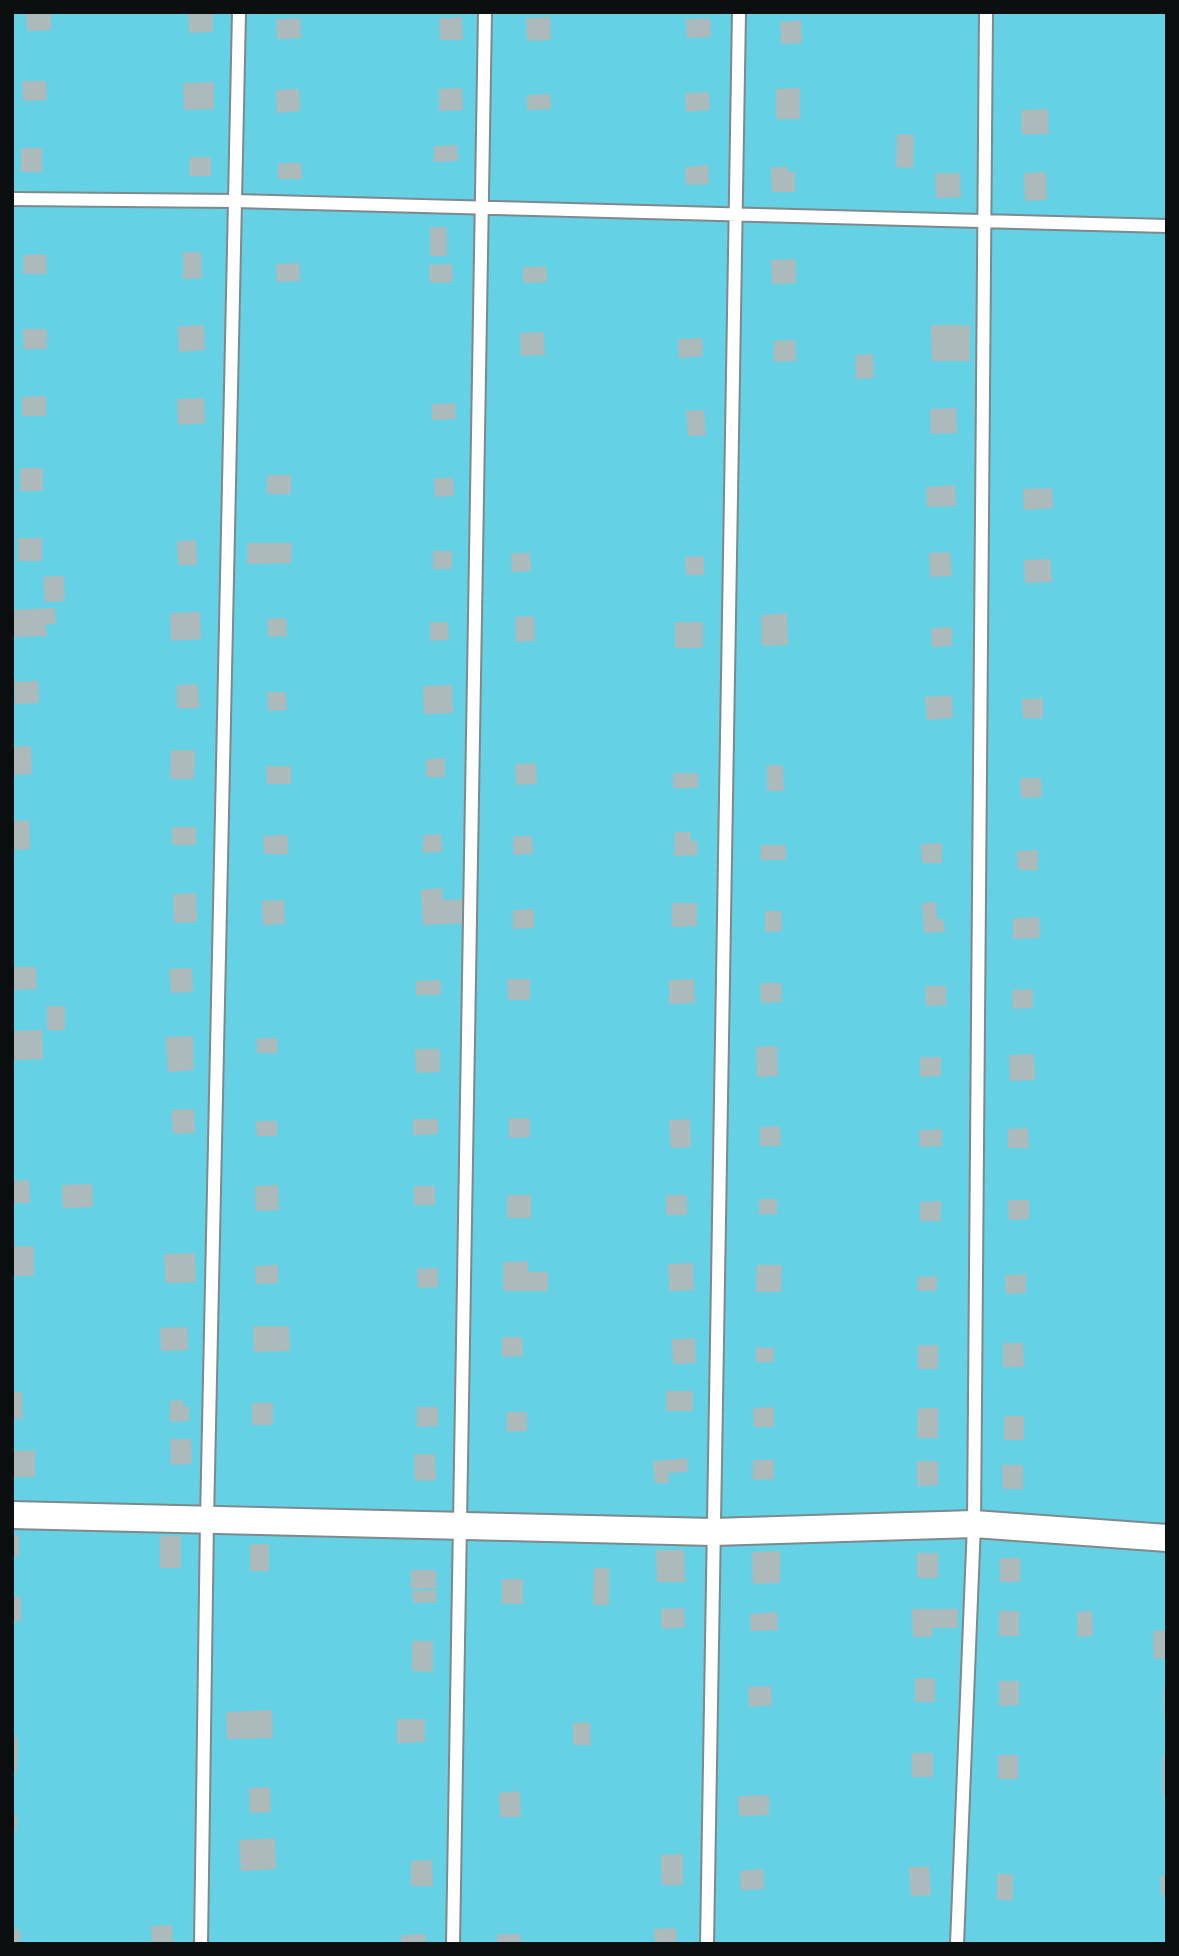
<!DOCTYPE html>
<style>
body{margin:0}
#map{position:relative;width:1179px;height:1956px;overflow:hidden;background:#dae7ea;font-family:Overpass,sans-serif}
canvas{display:block}
.frame{position:absolute;inset:0;border:14px solid #0b0f10;pointer-events:none}
</style>
<div id="map">
<canvas width="1179" height="1956"></canvas>
<div class="frame"></div>
</div>
<script>
const context = document.querySelector('canvas').getContext('2d');
context.lineJoin = 'round';
function fill(path, color) { context.fillStyle = color; context.fill(path, 'evenodd'); }
const shape = rows => new Path2D(rows.map(r => 'M' + r).join(''));
function stroke(path, color, width, dash) { context.strokeStyle = color; context.lineWidth = width; context.lineCap = dash ? 'butt' : 'round'; context.setLineDash(dash || []); context.stroke(path); }
fill(shape([
 [12,12,1167,12,1167,1944,12,1944]
]), '#64d1e5');
fill(shape([
 [26,12,51,12,51,30,27,31],
 [213,12,213,32,189,33,188,13],
 [462,17,463,40,440,40,439,18],
 [550,17,551,40,527,41,526,18],
 [300,18,301,38,277,39,276,19],
 [710,18,711,37,687,38,686,19],
 [801,20,802,43,781,44,780,22],
 [22,81,46,81,47,100,23,101],
 [214,82,214,109,184,110,183,83],
 [462,88,463,110,439,111,439,89],
 [800,88,800,119,776,119,776,89],
 [299,89,300,111,277,113,276,90],
 [709,92,710,110,686,112,685,93],
 [550,94,551,109,527,110,527,95],
 [1048,109,1049,134,1022,134,1021,110],
 [897,134,914,135,913,168,896,167],
 [457,145,458,161,434,162,434,146],
 [21,148,42,148,42,172,21,172],
 [190,157,211,157,211,176,189,176],
 [278,163,301,163,302,179,278,179],
 [708,165,709,184,686,185,685,167],
 [771,167,788,167,788,172,795,171,795,192,772,192],
 [1046,172,1047,200,1025,201,1024,173],
 [935,173,960,173,961,197,936,198],
 [430,227,447,227,447,256,430,256],
 [183,252,201,252,202,278,183,279],
 [46,254,47,274,23,274,23,255],
 [795,259,796,283,772,284,771,260],
 [299,263,300,281,277,282,276,264],
 [452,264,453,282,430,283,429,265],
 [546,266,547,282,523,283,523,267],
 [204,325,205,350,179,352,178,326],
 [931,325,970,325,970,361,932,361],
 [23,329,47,329,47,349,23,349],
 [544,332,545,355,521,356,520,333],
 [702,338,703,356,679,358,678,339],
 [795,340,796,361,774,362,774,341],
 [873,354,874,378,856,379,855,355],
 [46,396,46,416,22,416,22,397],
 [204,398,205,423,178,425,177,399],
 [455,403,456,419,432,420,432,404],
 [956,408,957,433,931,434,930,409],
 [704,410,706,435,688,436,686,411],
 [20,468,43,468,43,491,20,491],
 [267,475,291,475,291,494,267,494],
 [434,478,453,478,454,496,435,497],
 [955,485,956,506,927,507,926,487],
 [1052,488,1053,508,1024,510,1023,489],
 [18,538,42,538,42,561,18,561],
 [196,540,197,565,178,565,177,541],
 [247,543,292,543,291,563,247,564],
 [433,551,452,551,452,569,433,569],
 [950,552,952,576,930,577,929,553],
 [511,553,530,553,531,571,512,572],
 [704,556,704,575,686,575,685,557],
 [1050,559,1052,582,1025,583,1024,560],
 [64,576,65,601,45,602,43,577],
 [55,608,56,624,46,624,47,636,12,637,12,610],
 [200,612,201,639,171,641,170,613],
 [787,613,788,645,762,646,761,615],
 [534,616,535,641,516,642,515,617],
 [286,618,287,636,268,637,267,619],
 [430,622,448,622,449,640,430,641],
 [675,622,703,622,703,648,675,648],
 [952,627,952,646,932,647,931,628],
 [38,681,39,703,15,704,14,682],
 [198,684,199,708,177,708,177,685],
 [452,685,453,713,424,714,423,686],
 [267,692,286,692,287,710,268,711],
 [952,695,953,718,927,720,925,697],
 [1043,698,1043,718,1023,718,1022,699],
 [31,746,32,774,13,775,12,747],
 [171,750,195,750,194,779,170,779],
 [445,758,445,777,426,777,426,759],
 [536,763,537,784,516,785,515,764],
 [767,765,783,765,784,791,767,791],
 [266,766,291,766,291,784,267,784],
 [673,773,698,773,698,788,673,788],
 [1020,778,1041,778,1042,797,1021,798],
 [29,820,30,849,12,850,12,821],
 [172,827,196,827,196,845,172,845],
 [675,832,690,832,691,841,697,840,698,855,674,856],
 [441,834,442,852,423,853,423,835],
 [288,835,288,854,264,854,263,836],
 [513,836,532,836,533,854,514,855],
 [942,843,942,863,922,863,921,844],
 [761,845,786,845,786,860,761,860],
 [1038,850,1038,870,1018,870,1017,851],
 [442,888,443,900,465,899,467,923,423,925,421,890],
 [196,893,197,922,174,923,173,894],
 [284,900,285,924,263,925,262,901],
 [936,902,937,919,944,919,945,932,924,933,922,903],
 [672,903,697,903,697,926,672,927],
 [534,909,534,928,513,929,513,910],
 [765,911,781,911,782,931,765,932],
 [1039,917,1040,938,1013,939,1013,918],
 [13,967,36,967,37,989,13,990],
 [192,968,193,992,171,993,169,969],
 [507,979,530,979,530,1000,508,1000],
 [694,979,695,1003,669,1004,669,980],
 [441,980,441,995,416,995,416,981],
 [760,983,781,983,782,1002,761,1003],
 [925,986,946,986,946,1005,926,1006],
 [1033,989,1033,1008,1013,1009,1012,990],
 [47,1006,65,1006,65,1030,47,1030],
 [42,1030,43,1059,12,1060,14,1031],
 [193,1036,194,1070,168,1072,166,1037],
 [257,1038,277,1038,278,1053,257,1053],
 [777,1046,778,1076,757,1077,756,1047],
 [415,1049,440,1049,440,1072,416,1073],
 [1034,1054,1035,1080,1010,1081,1009,1055],
 [920,1057,941,1057,941,1076,920,1077],
 [194,1109,195,1133,173,1134,171,1110],
 [509,1118,530,1118,530,1137,509,1138],
 [413,1119,438,1119,438,1134,413,1135],
 [690,1119,691,1147,671,1148,669,1120],
 [256,1121,277,1121,277,1136,257,1136],
 [780,1126,781,1146,760,1146,760,1127],
 [1028,1128,1029,1148,1008,1148,1008,1129],
 [942,1129,942,1146,920,1147,919,1130],
 [29,1180,30,1203,12,1203,12,1181],
 [92,1184,93,1207,63,1208,62,1185],
 [278,1185,279,1210,256,1211,255,1186],
 [414,1186,435,1186,435,1205,414,1205],
 [507,1195,531,1195,531,1218,507,1218],
 [666,1195,687,1195,687,1215,666,1215],
 [759,1199,777,1199,777,1214,759,1214],
 [1008,1200,1029,1200,1029,1219,1009,1220],
 [941,1201,941,1221,920,1221,920,1202],
 [12,1246,34,1246,34,1276,12,1276],
 [195,1253,196,1282,166,1283,164,1254],
 [528,1261,528,1272,548,1272,548,1291,503,1291,503,1262],
 [693,1263,694,1290,669,1291,668,1264],
 [278,1265,278,1283,256,1284,255,1266],
 [757,1265,782,1265,781,1292,756,1292],
 [438,1268,438,1287,418,1288,417,1269],
 [1026,1274,1026,1293,1006,1294,1005,1275],
 [937,1276,937,1291,918,1291,918,1277],
 [253,1326,289,1326,290,1351,254,1352],
 [187,1327,188,1350,161,1351,160,1328],
 [502,1337,522,1337,523,1356,502,1357],
 [695,1338,696,1363,673,1364,672,1339],
 [1003,1343,1023,1343,1024,1367,1003,1367],
 [918,1345,938,1345,938,1369,918,1369],
 [756,1347,774,1348,774,1362,756,1362],
 [666,1391,693,1391,693,1411,666,1411],
 [12,1392,22,1392,23,1419,12,1419],
 [183,1400,183,1406,189,1406,189,1421,170,1422,170,1401],
 [252,1403,273,1403,273,1425,252,1425],
 [417,1407,438,1407,438,1426,417,1427],
 [774,1407,774,1427,754,1427,753,1408],
 [918,1408,938,1408,938,1438,917,1438],
 [506,1412,527,1412,527,1431,507,1432],
 [1004,1416,1024,1416,1024,1440,1004,1440],
 [170,1439,191,1439,192,1464,171,1465],
 [35,1450,35,1477,12,1477,12,1451],
 [414,1454,435,1454,436,1480,415,1481],
 [687,1458,688,1472,668,1473,669,1483,655,1483,653,1461],
 [753,1460,774,1460,774,1479,753,1480],
 [917,1461,938,1461,938,1485,917,1486],
 [1002,1465,1023,1465,1023,1489,1003,1489],
 [12,1535,19,1535,19,1556,12,1556],
 [160,1536,181,1536,181,1568,160,1568],
 [250,1544,269,1544,269,1571,250,1571],
 [656,1550,684,1550,685,1582,657,1582],
 [780,1551,780,1583,753,1584,752,1552],
 [917,1553,938,1553,938,1578,917,1578],
 [1000,1558,1020,1558,1020,1582,1000,1582],
 [594,1568,609,1568,609,1605,593,1605],
 [411,1570,436,1570,437,1588,411,1589],
 [502,1579,523,1579,523,1604,502,1604],
 [436,1590,437,1602,413,1603,412,1591],
 [12,1597,21,1597,21,1621,12,1621],
 [684,1608,685,1627,662,1629,661,1609],
 [912,1609,958,1609,958,1628,932,1628,932,1637,913,1637],
 [999,1611,1019,1611,1019,1636,999,1636],
 [1092,1611,1093,1636,1078,1637,1077,1612],
 [777,1612,778,1630,751,1631,750,1614],
 [1167,1630,1167,1658,1154,1659,1153,1631],
 [412,1641,433,1641,433,1672,412,1671],
 [915,1678,935,1678,935,1702,915,1702],
 [999,1681,1019,1681,1019,1705,999,1706],
 [771,1686,772,1705,749,1707,748,1687],
 [1163,1690,1167,1690,1167,1718,1164,1718],
 [272,1710,273,1738,227,1739,226,1712],
 [397,1719,425,1719,425,1742,397,1743],
 [590,1722,591,1745,573,1745,573,1723],
 [12,1737,18,1738,17,1773,12,1773],
 [912,1753,933,1753,933,1777,912,1777],
 [998,1755,1018,1755,1018,1779,998,1779],
 [1162,1756,1167,1756,1167,1797,1163,1797],
 [270,1787,271,1812,250,1813,249,1788],
 [520,1791,521,1817,500,1817,499,1793],
 [769,1795,769,1815,739,1816,738,1796],
 [12,1814,17,1814,17,1830,12,1830],
 [275,1838,276,1869,241,1871,239,1840],
 [683,1854,683,1885,662,1885,661,1855],
 [432,1860,433,1886,411,1886,411,1861],
 [929,1866,931,1895,911,1896,909,1867],
 [763,1869,764,1889,741,1890,740,1871],
 [997,1874,1013,1874,1013,1900,997,1900],
 [1160,1876,1167,1876,1167,1895,1161,1895],
 [172,1925,173,1944,152,1944,151,1926],
 [676,1928,677,1944,655,1944,654,1929],
 [20,1929,21,1944,12,1944,12,1930],
 [426,1934,426,1944,401,1944,401,1935],
 [497,1934,520,1934,521,1944,497,1944]
]), '#adbabc');
const service = shape([
 [12,199,235,201,1167,226],
 [201,1944,207,1519,239,12],
 [453,1944,485,12],
 [707,1944,739,12],
 [957,1944,974,1524,986,12]
]);
const minor = shape([
 [12,1515,713,1532,974,1524,1167,1538]
]);
stroke(service, '#7d898c', 16);
stroke(minor, '#7d898c', 30);
stroke(service, '#fff', 12);
stroke(minor, '#fff', 26);
</script>
